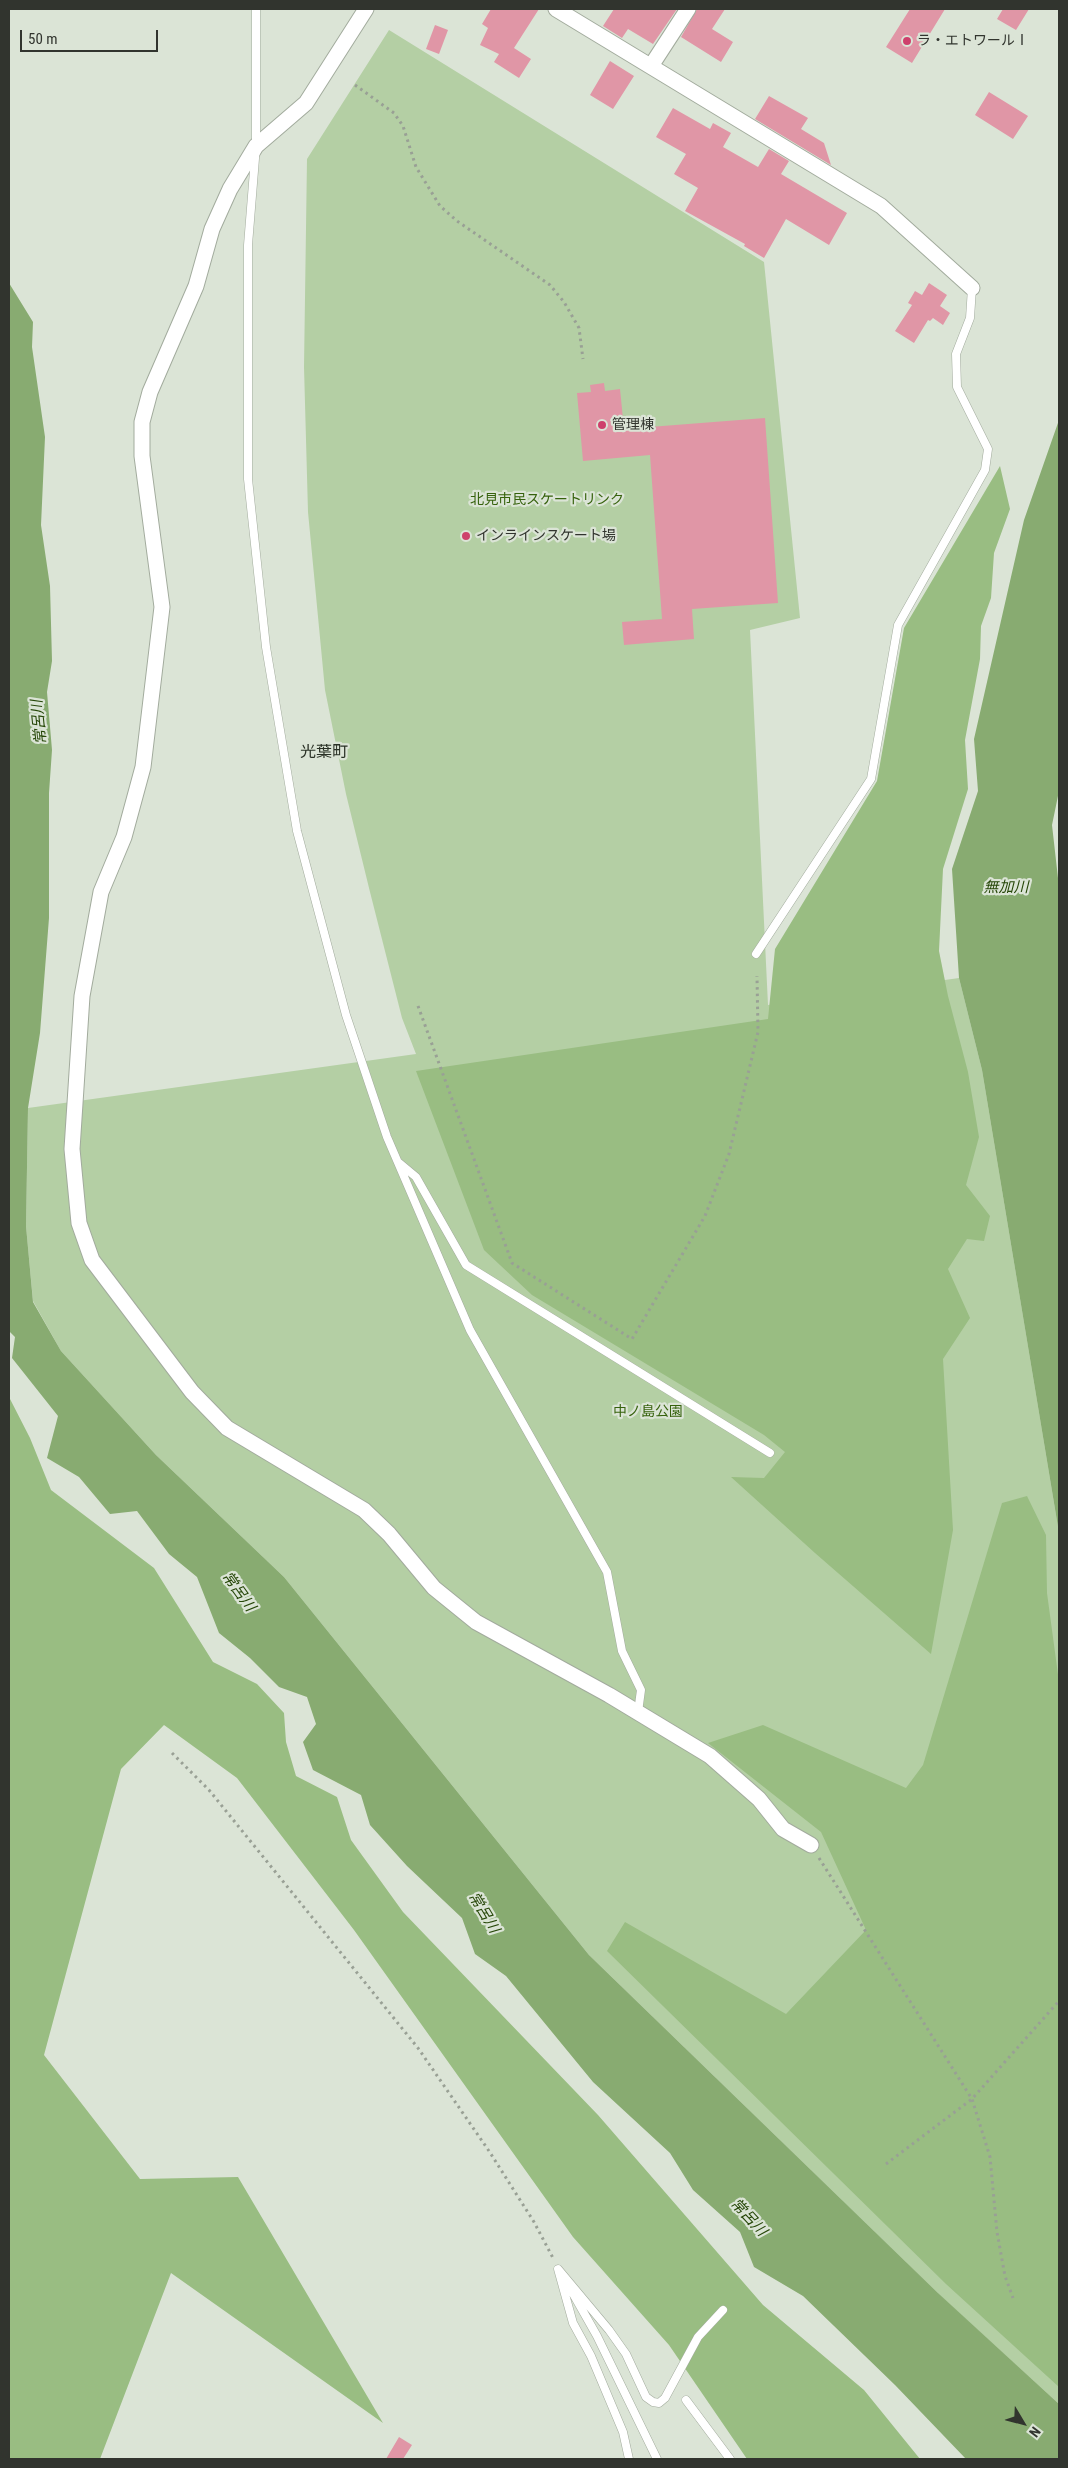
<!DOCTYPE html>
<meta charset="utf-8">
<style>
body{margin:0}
#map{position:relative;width:1068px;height:2468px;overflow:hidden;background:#dbe4d6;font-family:"Roboto Condensed",sans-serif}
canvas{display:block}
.frame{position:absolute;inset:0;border:10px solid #31342e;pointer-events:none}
.north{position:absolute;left:998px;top:2398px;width:50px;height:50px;-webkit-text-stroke:4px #dbe4d6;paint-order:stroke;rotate:127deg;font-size:14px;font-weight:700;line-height:20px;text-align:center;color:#31342e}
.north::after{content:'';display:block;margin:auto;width:18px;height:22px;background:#31342e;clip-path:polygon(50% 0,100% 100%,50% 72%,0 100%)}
.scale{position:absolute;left:20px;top:30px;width:138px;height:22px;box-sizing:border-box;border:2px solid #31342e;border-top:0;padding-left:6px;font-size:15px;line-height:18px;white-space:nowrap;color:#31342e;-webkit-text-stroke:4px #dbe4d6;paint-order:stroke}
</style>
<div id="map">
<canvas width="1068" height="2468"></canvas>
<div class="frame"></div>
<div class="north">N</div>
<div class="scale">50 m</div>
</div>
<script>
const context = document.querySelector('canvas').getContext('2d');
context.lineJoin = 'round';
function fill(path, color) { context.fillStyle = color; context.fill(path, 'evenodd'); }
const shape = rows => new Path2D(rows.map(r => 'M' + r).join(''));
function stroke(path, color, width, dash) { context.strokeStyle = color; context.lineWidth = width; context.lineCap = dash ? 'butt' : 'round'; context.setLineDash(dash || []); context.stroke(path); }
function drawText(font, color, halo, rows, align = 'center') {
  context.font = font + ' "Roboto Condensed","Noto Sans JP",sans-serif'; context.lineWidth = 4.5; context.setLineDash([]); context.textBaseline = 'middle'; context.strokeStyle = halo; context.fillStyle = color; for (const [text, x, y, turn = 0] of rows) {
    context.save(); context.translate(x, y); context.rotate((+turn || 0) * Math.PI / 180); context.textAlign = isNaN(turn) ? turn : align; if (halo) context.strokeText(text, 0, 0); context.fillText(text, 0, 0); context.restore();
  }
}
fill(shape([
 [389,30,764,262,800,618,750,630,768,1005,959,978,982,1070,1059,1533,1059,2404,944,2299,589,1955,284,1577,156,1455,61,1351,33,1301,26,1226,28,1108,416,1054,402,1018,370,892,346,794,325,690,308,512,304,367,307,159]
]), '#b4cfa4');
fill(shape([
 [1000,466,1010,509,994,553,991,598,981,626,980,659,965,740,968,789,943,869,939,951,948,996,968,1072,979,1137,966,1185,990,1216,984,1241,967,1239,948,1269,970,1318,943,1359,953,1530,931,1654,815,1553,731,1477,764,1478,785,1452,764,1435,532,1295,484,1250,416,1071,768,1019,775,949,877,781,904,628],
 [9,1397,30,1438,51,1490,154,1568,213,1662,257,1684,284,1713,286,1742,296,1776,337,1797,351,1840,403,1912,598,2115,763,2305,864,2390,920,2459,747,2459,669,2345,573,2237,354,1930,237,1778,164,1725,121,1769,44,2055,140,2179,238,2177,383,2423,171,2273,100,2459,9,2459],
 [1027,1496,1046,1535,1047,1593,1059,1682,1059,2387,946,2284,607,1951,625,1922,786,2014,866,1930,821,1832,708,1743,763,1725,906,1788,923,1765,1002,1503]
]), '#99bd82');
fill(shape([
 [9,283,33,322,32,347,45,437,41,525,50,586,52,661,47,692,52,750,49,793,49,918,40,1033,28,1108,26,1226,33,1302,61,1351,156,1455,284,1577,589,1955,938,2293,1059,2404,1059,2459,966,2459,895,2385,803,2296,754,2267,740,2232,693,2190,670,2153,593,2082,506,1976,475,1954,462,1918,407,1866,370,1825,361,1795,313,1770,303,1742,316,1724,307,1697,279,1687,250,1658,219,1633,197,1577,169,1554,137,1511,110,1514,79,1477,47,1458,58,1416,12,1358,15,1337,9,1331],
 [1059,420,1059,791,1052,825,1059,887,1059,1533,982,1070,959,978,952,869,978,791,974,739,1024,520]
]), '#88ab71');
fill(shape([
 [491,9,539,9,514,48,531,59,519,78,494,62,499,54,480,45,488,28,482,24],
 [614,9,677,9,653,44,628,29,622,38,603,26],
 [697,9,725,9,712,29,733,42,721,62,681,37],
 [910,9,945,9,912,63,886,47],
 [1003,9,1029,9,1016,30,997,19],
 [435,25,448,30,439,54,426,49],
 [610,61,634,76,613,109,590,95],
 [989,92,1028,116,1013,139,975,115],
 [769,96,808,118,801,129,824,143,831,165,755,119],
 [673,108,710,129,713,123,731,133,723,147,758,167,769,149,789,161,781,174,847,213,829,245,786,219,764,258,744,246,745,244,685,211,698,188,674,174,686,154,656,137],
 [929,283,947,295,940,306,950,313,943,325,933,318,930,321,928,320,914,343,895,331,912,305,908,303,915,291,922,295],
 [604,383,605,391,620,389,624,429,765,418,778,603,692,609,694,639,624,645,622,622,662,619,650,455,583,461,577,393,591,392,590,385],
 [399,2437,412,2445,403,2459,386,2459]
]), '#e096a6');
const lane = shape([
 [256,9,256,146,248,245,248,479,266,647,297,831,346,1015,387,1137,470,1330,607,1572,622,1651,641,1690,638,1712],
 [756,954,871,779,898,625,985,470,988,449,957,387,956,354,970,318,972,288],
 [398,1162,416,1177,466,1265,770,1453],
 [567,2283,597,2336,657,2459],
 [686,2400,730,2459],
 [629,2459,623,2432,591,2356,573,2323,558,2269,609,2330,626,2354,646,2397,653,2402,659,2403,665,2398,698,2337,723,2310]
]);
const street = shape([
 [366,9,306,103,256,146,230,189,212,229,196,286,150,392,142,422,142,456,162,607,143,767,124,837,101,892,82,996,72,1149,79,1223,92,1260,192,1392,227,1428,364,1510,389,1534,434,1588,476,1622,609,1695,710,1756,759,1799,783,1829,811,1845],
 [556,9,881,206,972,288],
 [651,66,688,9]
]);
stroke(lane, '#a2ab9d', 9);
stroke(street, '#a2ab9d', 17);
stroke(shape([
 [355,85,394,113,403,126,416,167,440,206,457,221,550,285,564,302,579,328,583,359],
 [418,1006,512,1263,632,1339,705,1216,729,1154,758,1032,757,976],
 [172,1753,209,1790,418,2048,489,2151,534,2222,553,2258],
 [819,1858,972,2099,990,2157,997,2232,1005,2276,1013,2298],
 [886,2164,972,2099,1059,2001]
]), '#99a095', 3, [2.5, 4]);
stroke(lane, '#fff', 8);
stroke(street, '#fff', 15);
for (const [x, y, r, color] of [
 [907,41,5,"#ce406c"],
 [602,425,5,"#ce406c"],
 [466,536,5,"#ce406c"]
]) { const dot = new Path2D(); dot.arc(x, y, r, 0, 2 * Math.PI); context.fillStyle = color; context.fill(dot); stroke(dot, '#dbe4d6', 2); }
drawText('14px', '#31342e', '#dbe4d6', [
 ["ラ・エトワールⅠ",917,41],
 ["管理棟",612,425],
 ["インラインスケート場",476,536]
], 'left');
drawText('14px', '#36620d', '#dbe4d6', [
 ["北見市民スケートリンク",547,500],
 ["中ノ島公園",648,1412]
]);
drawText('italic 15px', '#264708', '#dbe4d6', [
 ["常呂川",40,722,-96],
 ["無加川",1006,888],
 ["常呂川",238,1592,54],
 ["常呂川",483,1913,59],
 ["常呂川",748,2218,47]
]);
drawText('16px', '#293025', '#dbe4d6', [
 ["光葉町",324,753]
]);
</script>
